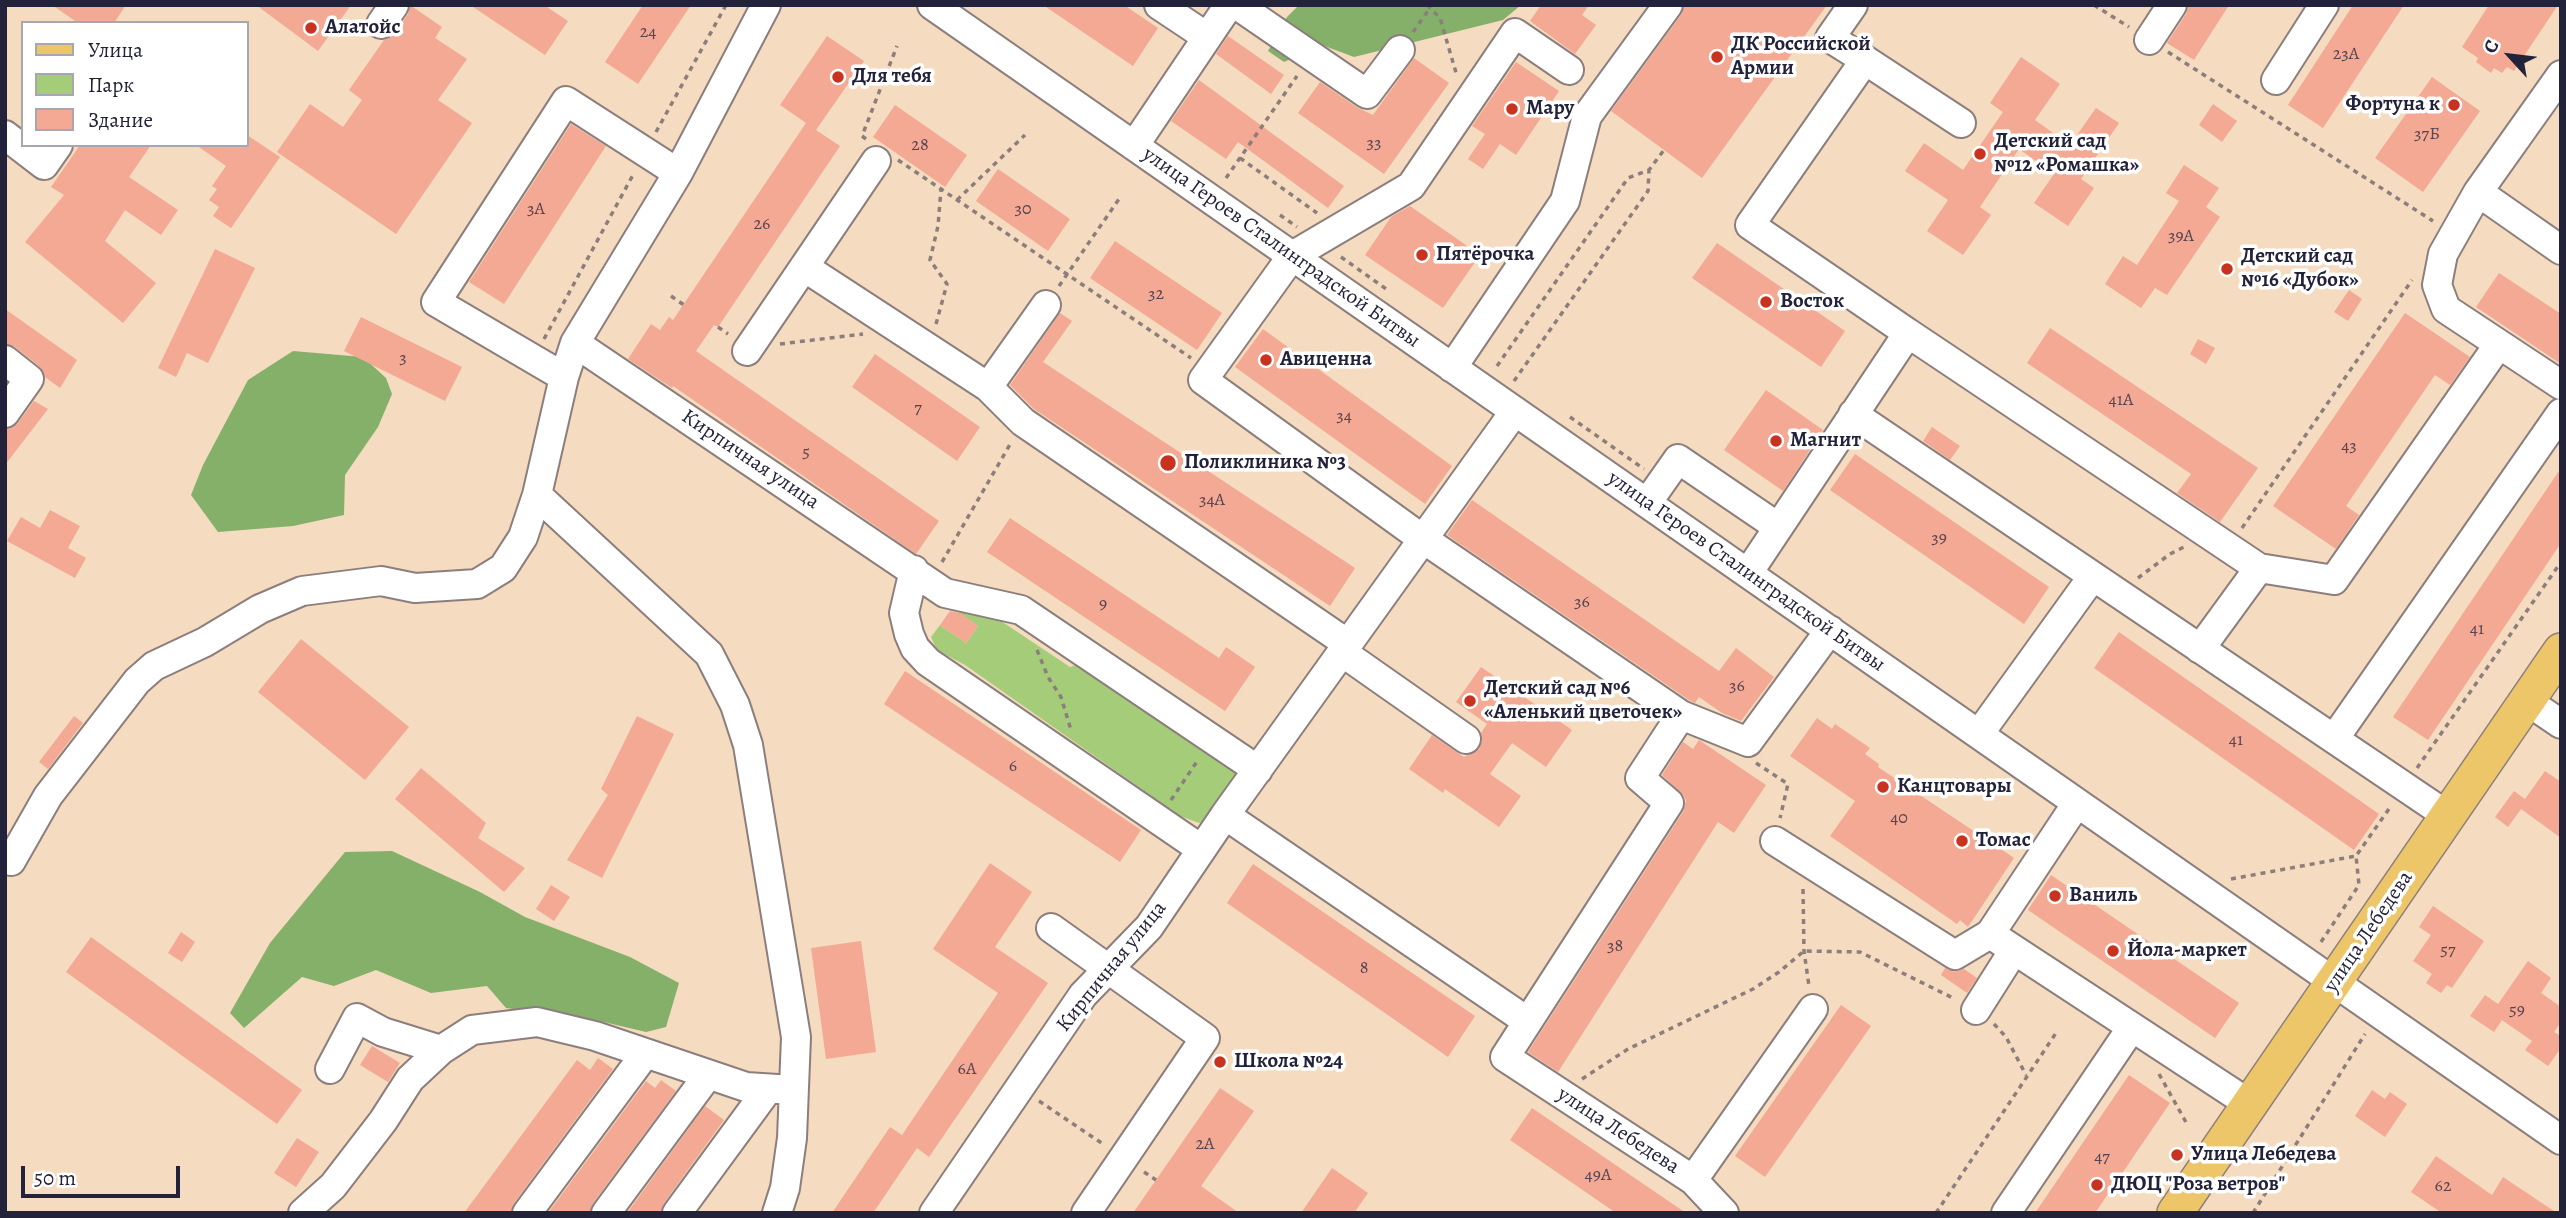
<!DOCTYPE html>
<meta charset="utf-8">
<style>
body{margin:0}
#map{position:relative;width:2566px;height:1218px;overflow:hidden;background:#f5dbbf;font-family:Alegreya,serif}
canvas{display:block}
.frame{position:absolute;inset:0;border:7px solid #22223b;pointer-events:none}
.legend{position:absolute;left:21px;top:21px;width:228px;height:126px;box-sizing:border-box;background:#fff;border:2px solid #a7a7b1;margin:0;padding:9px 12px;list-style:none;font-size:21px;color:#22223b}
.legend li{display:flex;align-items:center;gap:14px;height:35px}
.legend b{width:35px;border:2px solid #a7a7b1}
.north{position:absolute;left:2475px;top:21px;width:70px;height:70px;-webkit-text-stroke:5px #fff;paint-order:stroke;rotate:297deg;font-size:19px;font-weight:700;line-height:28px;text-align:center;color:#22223b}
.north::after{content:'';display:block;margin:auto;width:24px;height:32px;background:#22223b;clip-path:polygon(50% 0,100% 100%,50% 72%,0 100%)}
.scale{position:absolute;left:21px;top:1166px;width:159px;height:32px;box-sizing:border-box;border:4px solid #22223b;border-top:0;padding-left:9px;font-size:21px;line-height:24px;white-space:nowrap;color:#22223b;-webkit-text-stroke:5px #fff;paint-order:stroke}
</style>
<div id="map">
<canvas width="2566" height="1218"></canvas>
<div class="frame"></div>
<ul class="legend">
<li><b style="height:9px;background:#ecc669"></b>Улица</li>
<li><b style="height:19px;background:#a5cd79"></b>Парк</li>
<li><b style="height:19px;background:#f3a994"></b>Здание</li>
</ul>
<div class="north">С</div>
<div class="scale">50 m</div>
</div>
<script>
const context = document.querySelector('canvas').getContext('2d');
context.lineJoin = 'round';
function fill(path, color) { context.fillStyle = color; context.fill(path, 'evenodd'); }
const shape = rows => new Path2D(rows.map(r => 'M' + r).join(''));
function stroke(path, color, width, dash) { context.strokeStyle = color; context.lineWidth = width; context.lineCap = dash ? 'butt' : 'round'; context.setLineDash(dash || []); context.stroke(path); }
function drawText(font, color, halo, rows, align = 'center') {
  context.font = font + ' Alegreya,serif'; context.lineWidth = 7; context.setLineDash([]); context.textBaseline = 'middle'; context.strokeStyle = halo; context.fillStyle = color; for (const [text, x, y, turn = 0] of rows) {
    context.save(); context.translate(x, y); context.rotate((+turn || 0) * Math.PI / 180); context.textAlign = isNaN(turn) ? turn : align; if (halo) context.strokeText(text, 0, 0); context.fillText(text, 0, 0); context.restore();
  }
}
fill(shape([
 [952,608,986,611,1070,667,1086,661,1232,759,1238,782,1212,820,1199,823,1180,816,965,665,937,650,931,637,940,625,966,643,978,626]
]), '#a5cd79');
fill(shape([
 [1299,5,1521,5,1503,20,1354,57,1322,45,1284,62,1268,51,1287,17],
 [293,351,363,357,386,378,392,394,378,427,345,475,344,515,293,526,218,532,191,495,203,465,248,380],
 [392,851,480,892,525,917,630,957,679,983,666,1027,646,1032,591,1019,506,1008,487,986,431,993,376,970,334,986,302,977,244,1028,230,1013,270,943,345,852]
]), '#84b069');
fill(shape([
 [52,5,126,5,114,23,78,23],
 [256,5,351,5,318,51],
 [410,5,442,27,435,38,467,59,438,100,472,123,396,234,277,152,310,104,343,127,362,100,349,90,384,40,395,33,408,14],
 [470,5,544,5,568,21,545,55],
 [643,5,691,5,638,84,605,62],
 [1043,5,1124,5,1158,28,1133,66],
 [1541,5,1589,5,1582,15,1596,25,1575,54,1530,21],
 [1684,5,1827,5,1702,178,1611,111,1681,15],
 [2189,5,2229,5,2194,60,2167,43,2186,14],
 [2353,5,2404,5,2323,128,2288,105],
 [2489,5,2558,5,2514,71,2507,67,2502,73,2494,68,2491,73,2476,62,2478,58,2462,47],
 [827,36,864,61,816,130,840,146,718,327,714,325,696,351,939,521,916,554,673,386,672,388,628,359,651,324,660,330,669,317,673,320,806,123,809,125,780,105],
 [1228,36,1284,75,1271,94,1216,54],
 [2021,57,2060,84,2035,120,2070,145,2096,108,2119,123,2081,179,2094,188,2068,226,2034,203,2054,174,2019,149,1980,207,1991,215,1963,255,1927,231,1948,200,1905,171,1924,143,1963,170,2003,112,1990,103],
 [1414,58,1449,83,1384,174,1298,113,1320,82,1358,108,1373,115],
 [1516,62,1559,91,1516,155,1500,144,1483,169,1468,159,1485,134,1472,126],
 [2432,77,2480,111,2423,192,2375,158],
 [1199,80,1344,186,1328,208,1238,142,1226,159,1171,121],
 [2213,104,2237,121,2222,142,2199,125],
 [895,105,967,155,945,187,873,137],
 [571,124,606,146,504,304,469,282],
 [247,135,280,157,231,228,213,216,219,207,209,200,217,189,212,186,226,166,196,145,247,145],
 [80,145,151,145,129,177,178,210,161,235,125,210,105,241,156,283,123,323,25,242,64,195,51,187],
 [2184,165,2219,188,2206,207,2220,217,2167,295,2155,288,2141,308,2105,284,2123,256,2137,265,2179,201,2166,193],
 [998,169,1070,219,1048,251,976,201],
 [1410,206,1480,255,1443,308,1365,255,1391,217],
 [1115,241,1222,313,1197,350,1090,278],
 [1717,243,1845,331,1821,367,1692,278],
 [215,249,255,268,208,363,187,353,176,377,158,368],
 [2499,273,2561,314,2561,364,2476,307],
 [2349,290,2362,299,2348,321,2334,312],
 [5,309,77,360,60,388,45,377,39,366,15,347,5,344],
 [1060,313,1072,321,1043,362,1355,568,1330,606,1034,409,1010,385],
 [2405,313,2470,357,2450,385,2435,375,2346,506,2359,515,2336,549,2273,506],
 [361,317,462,367,445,401,344,351],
 [2050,328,2258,468,2220,522,2177,493,2191,474,2027,363],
 [1263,329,1452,466,1425,504,1235,367],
 [2198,339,2215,348,2206,364,2190,354],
 [875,354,980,427,957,461,852,387],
 [1766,390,1823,430,1783,491,1724,450],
 [34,401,48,409,5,465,5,429,18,423],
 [1932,427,1960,446,1950,460,1923,441],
 [1855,454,2049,587,2024,624,1830,490],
 [2561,468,2561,543,2428,740,2393,717],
 [1472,500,1719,671,1736,648,1774,677,1741,721,1722,713,1699,697,1695,703,1689,700,1447,535],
 [50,510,80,526,68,548,86,558,75,578,7,541,21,517,40,528],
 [1010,518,1219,658,1226,647,1255,667,1225,711,987,552],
 [950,611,960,613,978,626,966,643,940,625],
 [2119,632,2379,814,2354,850,2094,668],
 [301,639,409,727,365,780,258,692],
 [1481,667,1572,730,1546,767,1512,743,1490,774,1521,796,1499,827,1445,789,1443,793,1409,769,1432,735,1464,757,1479,749,1482,741,1481,733,1487,724,1456,702],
 [905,671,1141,830,1120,862,884,704],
 [74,716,83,723,48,769,39,762],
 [637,716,674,734,602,878,567,860,608,795,601,789],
 [1817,718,1832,729,1835,724,1870,748,1865,754,1879,764,1878,767,2014,858,1968,927,1960,920,1957,924,1830,836,1855,801,1790,756],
 [1699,740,1766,785,1734,833,1718,822,1558,1072,1528,1052,1683,812,1686,801,1684,796,1662,775,1683,742,1693,749],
 [421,768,486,823,478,838,525,868,504,892,395,799],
 [2545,771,2561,782,2561,838,2521,809,2508,827,2495,817,2514,791,2525,799],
 [990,863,1032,892,995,947,1048,983,929,1157,917,1148,873,1213,832,1213,890,1127,902,1135,998,993,933,949],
 [1253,864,1475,1016,1448,1057,1227,903],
 [2051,875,2239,1003,2215,1038,2028,910],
 [551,885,570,897,554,921,536,909],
 [2433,906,2484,941,2452,988,2447,985,2441,993,2426,983,2432,974,2413,961,2431,935,2419,927],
 [181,932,195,942,182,962,168,953],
 [91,937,302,1090,277,1124,66,972],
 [861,941,876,1052,826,1059,811,948],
 [2528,961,2551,978,2541,993,2561,1007,2561,1022,2554,1032,2561,1036,2561,1048,2548,1066,2525,1050,2532,1041,2502,1020,2494,1032,2470,1016,2485,995,2498,1004],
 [1945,968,1954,972,1964,969,1977,978,1967,993,1941,975],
 [1841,1005,1871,1026,1765,1177,1735,1156],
 [372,1046,400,1063,388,1082,360,1065],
 [598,1058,613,1069,514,1203,511,1213,464,1213,577,1060,590,1070],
 [2129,1075,2170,1103,2095,1213,2035,1213],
 [661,1080,676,1091,593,1203,590,1213,548,1213,646,1081,655,1088],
 [1220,1088,1254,1111,1201,1186,1239,1213,1133,1213],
 [2372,1090,2385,1099,2390,1092,2407,1104,2385,1137,2355,1116],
 [705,1106,724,1120,664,1203,661,1213,627,1213],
 [1532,1108,1686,1213,1616,1213,1510,1140],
 [297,1138,319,1152,296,1187,274,1173],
 [2436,1156,2492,1195,2503,1177,2557,1213,2442,1213,2411,1192],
 [1332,1168,1368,1193,1354,1213,1301,1213]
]), '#f3a994');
const minor = shape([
 [932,5,2561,1140],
 [1159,5,1207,37],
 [1237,5,1367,94,1400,50],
 [381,24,394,5],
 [2149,40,2172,5],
 [1865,60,1961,123],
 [1569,70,1515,33,1411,186,1292,256,1203,380,1413,532,1681,715],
 [2276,80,2324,5],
 [5,135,44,165,58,145],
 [1134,146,1229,5],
 [2478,192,2561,75],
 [2561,250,2478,192,2443,254,2437,285,2446,309,2561,385],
 [804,267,988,387,1023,422,1348,644],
 [1908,333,2259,568,2334,580,2499,344],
 [575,343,945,593,1021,610,1258,770],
 [747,351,876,161],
 [5,360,29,379,5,413],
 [1452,368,1565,201,1587,116,1668,5],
 [564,377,436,302,566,101,678,173],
 [988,387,1046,305],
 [1853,414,2448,816],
 [537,495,709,654,735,705,748,745,796,1037,792,1138,785,1188,777,1213],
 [1647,503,1678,459,1778,527],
 [914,570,904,613,909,634,915,648,928,662,1201,849],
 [1748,573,1908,333,1750,225,1865,60,1830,38,1853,5],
 [2200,649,2259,568],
 [1342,652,1466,739],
 [2527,701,2561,724],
 [1979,734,2093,576],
 [2334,739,2561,413],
 [1225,815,1527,1021],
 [1775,841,1955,955,1990,934,2077,803],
 [5,858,11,861,48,796,137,681,154,666,205,642,260,609,302,591,381,581,415,588,477,584,503,568,523,537,537,495,564,377,575,343,678,173,766,5],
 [1051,928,1205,1038,1086,1213],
 [1990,934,2251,1105],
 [1976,1010,2014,950],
 [330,1069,357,1018,383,1032,441,1050,472,1030,537,1022,595,1036,746,1087,793,1090],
 [1693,1180,1813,1009],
 [303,1213,333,1186,383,1121,410,1079,441,1050],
 [527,1213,645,1054],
 [606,1213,708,1075],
 [677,1213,768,1089],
 [934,1213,1083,995,1149,927,1225,815,1515,411],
 [1724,1213,1693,1180,1505,1057,1669,803,1640,778,1681,715,1748,742,1830,630],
 [2006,1213,2132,1027]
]);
const major = shape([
 [2175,1213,2561,651]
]);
stroke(minor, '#8c7e7d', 32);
stroke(major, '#8c7e7d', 38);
stroke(shape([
 [1427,5,1440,18,1457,76],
 [2094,5,2129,27],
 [1413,32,1430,8],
 [2168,52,2433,221],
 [656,132,726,5],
 [866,139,862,136,897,46],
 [1240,158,1317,213],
 [898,160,1191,358],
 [1226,178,1297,76],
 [957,200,1025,135],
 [1280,215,1297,227],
 [1341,257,1389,291],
 [1059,286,1119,199],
 [671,296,684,305],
 [936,324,947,284,930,260,938,226,941,189],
 [718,327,728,334],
 [544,339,634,173],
 [780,344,863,334],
 [1497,366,1628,178,1649,170,1664,150],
 [1514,381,1648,191,1649,170],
 [1570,417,1644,469],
 [2242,528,2412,280],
 [942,562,1012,441],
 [2138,578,2170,554,2184,547],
 [1037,650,1048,677,1061,697,1071,730],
 [1756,763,1788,784,1780,818],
 [2417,768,2561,562],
 [1171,800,1198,760],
 [2231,879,2356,856],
 [1803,889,1804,951,1809,986],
 [2321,942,2359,885,2356,856,2391,806],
 [1994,1024,2006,1037,2026,1075],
 [2159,1074,2187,1124],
 [1582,1079,1628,1049,1753,989,1779,972,1804,951,1860,952,1955,999],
 [1039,1101,1103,1144],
 [1144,1172,1156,1180],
 [1936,1213,2058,1030],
 [2253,1213,2365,1034]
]), '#8c7e7d', 3.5, [5, 5]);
stroke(minor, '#fff', 28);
stroke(major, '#ecc669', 35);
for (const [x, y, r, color] of [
 [311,28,7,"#c8321e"],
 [1717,57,7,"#c8321e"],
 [838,77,7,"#c8321e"],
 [2454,105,7,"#c8321e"],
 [1512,109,7,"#c8321e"],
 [1980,154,7,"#c8321e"],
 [1422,255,7,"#c8321e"],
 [2227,269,7,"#c8321e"],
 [1766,302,7,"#c8321e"],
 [1266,360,7,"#c8321e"],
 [1776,441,7,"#c8321e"],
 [1168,463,9,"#c8321e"],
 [1470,701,7,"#c8321e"],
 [1883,787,7,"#c8321e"],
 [1962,841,7,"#c8321e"],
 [2055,896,7,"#c8321e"],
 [2113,951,7,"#c8321e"],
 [1220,1062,7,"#c8321e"],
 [2177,1155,7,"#c8321e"],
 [2097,1185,7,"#c8321e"]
]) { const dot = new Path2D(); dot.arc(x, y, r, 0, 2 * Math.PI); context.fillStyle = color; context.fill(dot); stroke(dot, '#fff', 2.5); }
drawText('18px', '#564451', null, [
 ["24",648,33],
 ["23А",2346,55],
 ["37Б",2427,135],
 ["33",1374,144],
 ["28",920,146],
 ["3А",536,210],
 ["30",1023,210],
 ["26",762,225],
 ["39А",2181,237],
 ["32",1156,295],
 ["3",403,359],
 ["41А",2121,401],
 ["7",918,409],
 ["34",1344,417],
 ["43",2349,447],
 ["5",806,453],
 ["34А",1212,501],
 ["39",1939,539],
 ["36",1582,603],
 ["9",1103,605],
 ["41",2477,630],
 ["36",1737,687],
 ["41",2236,741],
 ["6",1013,767],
 ["40",1899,819],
 ["38",1615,947],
 ["57",2448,951],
 ["8",1364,969],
 ["59",2517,1011],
 ["6А",967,1070],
 ["2А",1205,1145],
 ["47",2102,1158],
 ["49А",1598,1176],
 ["62",2443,1187]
]);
drawText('bold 21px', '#22223b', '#fff', [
 ["Алатойс",325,28],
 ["ДК Российской",1731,45],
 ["Армии",1731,69],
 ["Для тебя",852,77],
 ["Фортуна к",2440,105,"right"],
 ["Мару",1526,109],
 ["Детский сад",1994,142],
 ["№12 «Ромашка»",1994,166],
 ["Пятёрочка",1436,255],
 ["Детский сад",2241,257],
 ["№16 «Дубок»",2241,281],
 ["Восток",1780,302],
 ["Авиценна",1280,360],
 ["Магнит",1790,441],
 ["Поликлиника №3",1184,463],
 ["Детский сад №6",1484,689],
 ["«Аленький цветочек»",1484,713],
 ["Канцтовары",1897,787],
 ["Томас",1976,841],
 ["Ваниль",2069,896],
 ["Йола-маркет",2127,951],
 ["Школа №24",1234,1062],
 ["Улица Лебедева",2191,1155],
 ["ДЮЦ \"Роза ветров\"",2111,1185]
], 'left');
drawText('21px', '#22223b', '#fff', [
 ["улица Героев Сталинградской Битвы",1281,248,35],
 ["Кирпичная улица",750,460,34],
 ["улица Героев Сталинградской Битвы",1746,572,35],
 ["улица Лебедева",2369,932,-56],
 ["Кирпичная улица",1112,967,-51],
 ["улица Лебедева",1618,1131,33]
]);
</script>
